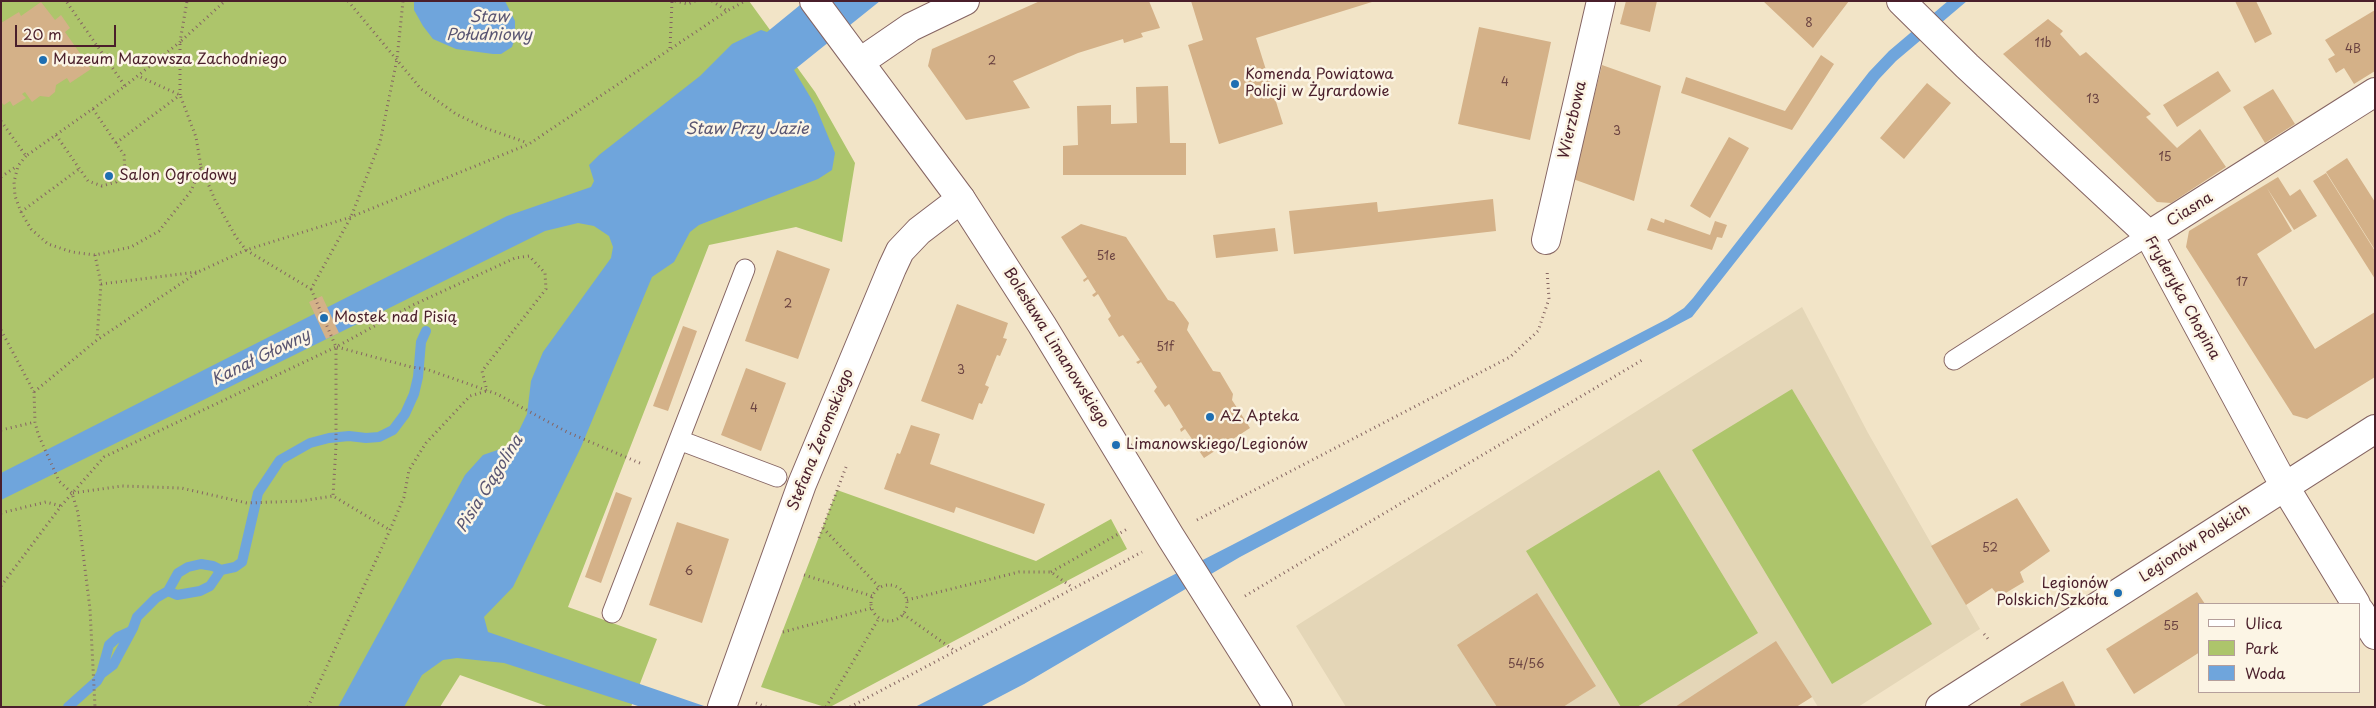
<!DOCTYPE html>
<meta charset="utf-8">
<style>
body{margin:0}
#map{position:relative;width:2376px;height:708px;overflow:hidden;background:#f2e4c7;font-family:"Playpen Sans",sans-serif}
canvas{display:block}
.frame{position:absolute;inset:0;border:2px solid #4a1f2b;pointer-events:none}
.legend{position:absolute;left:2198px;top:603px;width:162px;height:90px;box-sizing:border-box;background:#fcf5e5;border:1px solid #b59f9b;margin:0;padding:6px 9px;list-style:none;font-size:15px;color:#4a1f2b}
.legend li{display:flex;align-items:center;gap:10px;height:25px}
.legend b{width:25px;border:1px solid #b59f9b}
.scale{position:absolute;left:15px;top:25px;width:101px;height:22px;box-sizing:border-box;border:2px solid #4a1f2b;border-top:0;padding-left:6px;font-size:15px;line-height:18px;white-space:nowrap;color:#4a1f2b;-webkit-text-stroke:4px #fcf5e5;paint-order:stroke}
</style>
<div id="map">
<canvas width="2376" height="708"></canvas>
<div class="frame"></div>
<ul class="legend">
<li><b style="height:6px;background:#fff"></b>Ulica</li>
<li><b style="height:14px;background:#adc56b"></b>Park</li>
<li><b style="height:14px;background:#6fa5dc"></b>Woda</li>
</ul>
<div class="scale">20 m</div>
</div>
<script>
const context = document.querySelector('canvas').getContext('2d');
context.lineJoin = 'round';
function fill(path, color) { context.fillStyle = color; context.fill(path, 'evenodd'); }
const shape = rows => new Path2D(rows.map(r => 'M' + r).join(''));
function stroke(path, color, width, dash) { context.strokeStyle = color; context.lineWidth = width; context.lineCap = dash ? 'butt' : 'round'; context.setLineDash(dash || []); context.stroke(path); }
function drawText(font, color, halo, rows, align = 'center') {
  context.font = font + ' "Playpen Sans",sans-serif'; context.lineWidth = 5; context.setLineDash([]); context.textBaseline = 'middle'; context.strokeStyle = halo; context.fillStyle = color; for (const [text, x, y, turn = 0] of rows) {
    context.save(); context.translate(x, y); context.rotate((+turn || 0) * Math.PI / 180); context.textAlign = isNaN(turn) ? turn : align; if (halo) context.strokeText(text, 0, 0); context.fillText(text, 0, 0); context.restore();
  }
}
fill(shape([
 [1802,307,1868,433,1980,629,1858,707,1818,707,1812,697,1796,707,1346,707,1296,626]
]), '#e4d6b7');
fill(shape([
 [1,1,749,1,815,92,855,163,842,242,796,227,709,245,568,607,657,639,631,707,549,707,460,675,440,707,1,707],
 [1792,389,1932,624,1832,684,1692,450],
 [1659,470,1758,633,1637,707,1621,707,1526,551],
 [837,490,1036,561,1111,519,1127,549,830,707,825,707,761,687]
]), '#adc56b');
fill(shape([
 [414,1,505,1,515,21,515,38,512,47,501,54,493,54,456,49,433,39,423,26,414,10],
 [805,1,880,1,794,70,815,105,835,153,832,170,818,179,699,225,690,232,674,262,652,277,581,447,513,587,484,617,488,632,707,707,641,707,504,663,457,658,443,660,422,675,404,707,338,707,465,475,483,455,512,445,527,414,531,381,543,352,611,258,613,247,609,236,594,226,578,223,545,231,1,500,1,473,507,216,591,187,594,181,589,165,599,155,700,76,732,44,761,30,767,32],
 [1948,1,1967,1,1896,61,1879,79,1692,317,1240,557,1024,684,980,707,915,707,1232,545,1667,319,1684,308,1693,298,1869,72,1889,51]
]), '#6fa5dc');
stroke(shape([
 [168,591,177,595,200,591,210,586,221,570],
 [101,674,113,665,133,628,137,617,156,598,168,591,178,573,188,567,201,564,213,566,221,570,235,567,242,562,258,493,280,460,310,443,329,438,349,436,366,438,379,437,393,430,405,414,414,394,418,377,421,342,426,331],
 [68,707,97,681,101,674,109,645,118,637,131,631]
]), '#6fa5dc', 10);
fill(shape([
 [1040,1,1149,1,1160,28,1141,33,1143,37,1124,43,1123,39,1078,53,1013,81,1030,108,966,120,928,66,932,49],
 [1191,1,1372,1,1372,2,1256,38,1283,124,1219,144,1188,45,1203,40],
 [1626,1,1657,1,1650,32,1620,24],
 [1763,1,1849,1,1813,48],
 [2235,1,2256,1,2272,34,2255,43],
 [41,2,55,20,61,15,70,28,65,32,91,69,70,83,67,78,56,85,55,92,49,97,40,96,32,102,25,92,22,94,26,98,13,106,10,101,4,105,1,102,1,23,19,12,21,16],
 [2375,10,2375,71,2354,84,2344,68,2336,73,2328,59,2335,55,2325,40],
 [2048,19,2063,31,2060,34,2080,56,2086,52,2151,114,2146,117,2177,148,2200,129,2226,167,2171,203,2157,202,2003,54],
 [1479,27,1551,42,1530,140,1458,124],
 [1821,55,1834,64,1792,130,1681,93,1686,77,1785,111],
 [1602,65,1661,86,1634,201,1573,179],
 [2218,71,2231,91,2177,127,2163,105],
 [1927,83,1951,103,1904,159,1880,138],
 [1168,86,1170,143,1186,143,1186,175,1063,175,1063,146,1078,145,1077,106,1111,105,1111,124,1137,123,1136,87],
 [2273,89,2295,124,2265,143,2243,107],
 [1729,137,1749,148,1710,218,1690,206],
 [2347,158,2375,202,2375,250,2326,172],
 [2326,173,2375,251,2375,279,2313,181],
 [2278,177,2290,196,2300,189,2317,216,2294,230,2267,188,2292,231,2257,254,2315,349,2375,312,2375,377,2307,419,2293,415,2186,247,2189,231],
 [1493,199,1496,231,1294,254,1289,211,1377,202,1378,212],
 [1651,218,1664,223,1665,219,1710,235,1715,221,1727,225,1722,238,1717,237,1712,250,1647,230],
 [1081,224,1126,237,1168,300,1174,302,1189,323,1187,330,1213,371,1220,372,1233,394,1232,400,1250,428,1204,458,1195,445,1191,447,1189,445,1194,442,1185,429,1181,432,1180,429,1183,427,1169,404,1165,407,1154,391,1157,387,1141,362,1138,364,1136,362,1140,360,1123,335,1119,337,1108,319,1111,316,1098,294,1094,297,1092,295,1096,292,1088,279,1084,282,1083,280,1087,277,1061,237],
 [1275,228,1278,251,1216,258,1213,235],
 [777,250,830,269,798,359,745,341],
 [322,296,339,333,326,339,309,302],
 [957,304,1008,323,1003,338,1007,339,1000,356,997,355,985,385,989,387,982,404,979,403,973,420,921,401],
 [683,326,697,331,668,411,653,406],
 [746,368,786,383,761,451,721,435],
 [911,425,940,434,930,464,1045,504,1034,534,956,507,954,513,884,489,897,453,900,454],
 [616,492,632,498,601,583,585,577],
 [2017,498,2050,551,2020,572,2024,582,1999,597,1992,588,1966,605,1931,546],
 [677,522,729,539,702,623,649,605],
 [2197,592,2205,604,2200,604,2200,652,2134,694,2106,649],
 [1537,593,1596,686,1563,707,1497,707,1457,645],
 [1776,641,1812,697,1796,707,1675,707],
 [2063,681,2076,707,2021,707,2020,704]
]), '#d4b188');
const service = shape([
 [1954,360,2149,235],
 [679,440,777,477],
 [612,613,745,269]
]);
const minor = shape([
 [1901,1,1967,66,2149,235,2285,487,2356,604],
 [860,62,911,27,965,1],
 [961,199,1042,325,1170,536,1278,707],
 [2149,235,2375,92],
 [1546,240,1601,1],
 [2360,611,2375,635],
 [1940,707,2375,429]
]);
const tertiary = shape([
 [722,707,802,484,892,268,900,251,919,231,961,199,814,1]
]);
stroke(service, '#856462', 21);
stroke(minor, '#856462', 30);
stroke(tertiary, '#856462', 30);
stroke(shape([
 [348,1,421,89,456,114,485,128,528,143],
 [675,1,688,4,695,1],
 [712,1,727,11,745,1],
 [670,48,672,1],
 [125,86,180,42,187,1],
 [1,121,26,156,125,86,66,1],
 [56,135,88,181,102,186,116,182,125,170,124,155,93,109],
 [116,143,180,95,180,42,225,1],
 [26,156,18,166,14,182,15,196,21,212,31,229,48,244,72,252,95,255,131,247,159,231,191,191,201,167,196,137,180,95,138,76],
 [201,167,215,200,236,237,246,250,311,289,351,217,380,142,397,59,403,1],
 [1,177,17,166],
 [21,212,79,169],
 [95,255,101,284,97,339],
 [101,284,197,272],
 [311,289,336,347,336,446,333,496],
 [1,330,34,392,35,422,38,434,59,481,72,493,78,513,90,609,95,707],
 [337,347,411,367,426,369,497,394,567,432,642,464],
 [34,392,97,340,198,272,246,250,351,217,529,144,727,11],
 [1,430,35,422],
 [73,493,122,486,181,488,247,503,301,501,333,496,390,530],
 [1,513,46,502,61,506],
 [1197,520,1510,357,1538,331,1549,299,1547,270],
 [823,528,880,588],
 [819,538,846,467],
 [1051,572,1129,528],
 [804,575,872,596],
 '871 603a18 18 0 1 1 36 0a18 18 0 1 1-36 0Z',
 [1,586,61,506,104,457,336,347,413,305,515,258,529,256,545,273,546,289,482,371,487,391],
 [1245,596,1644,359],
 [907,600,1019,572,1051,572,1073,588],
 [903,614,955,651],
 [783,632,872,608],
 [1984,634,1989,640],
 [756,703,766,707],
 [308,707,390,530,404,497,409,470,426,443,470,396,487,391],
 [826,707,879,618],
 [850,707,1142,552]
]), '#856462', 3, [1, 4]);
stroke(service, '#fff', 19);
stroke(minor, '#fff', 28);
stroke(tertiary, '#fff', 28);
for (const [x, y, r, color] of [
 [43,60,5,"#1f6fb2"],
 [1235,84,5,"#1f6fb2"],
 [109,176,5,"#1f6fb2"],
 [324,318,5,"#1f6fb2"],
 [1210,417,5,"#1f6fb2"],
 [1116,445,5,"#1f6fb2"],
 [2118,593,5,"#1f6fb2"]
]) { const dot = new Path2D(); dot.arc(x, y, r, 0, 2 * Math.PI); context.fillStyle = color; context.fill(dot); stroke(dot, '#fcf5e5', 2); }
drawText('12px', '#6c4442', null, [
 ["8",1809,24],
 ["11b",2043,44],
 ["4B",2353,50],
 ["2",992,62],
 ["4",1505,83],
 ["13",2093,100],
 ["3",1617,132],
 ["15",2165,158],
 ["51e",1106,257],
 ["17",2242,283],
 ["2",788,305],
 ["51f",1165,348],
 ["3",961,371],
 ["4",754,409],
 ["52",1990,549],
 ["6",689,572],
 ["55",2171,627],
 ["54/56",1526,665]
]);
drawText('15px', '#4a1f2b', '#fcf5e5', [
 ["Muzeum Mazowsza Zachodniego",53,60],
 ["Komenda Powiatowa",1245,75],
 ["Policji w Żyrardowie",1245,92],
 ["Salon Ogrodowy",119,176],
 ["Mostek nad Pisią",334,318],
 ["AZ Apteka",1220,417],
 ["Limanowskiego/Legionów",1126,445],
 ["Legionów",2108,584,"right"],
 ["Polskich/Szkoła",2108,601,"right"]
], 'left');
drawText('15px', '#4a1f2b', '#fcf5e5', [
 ["Wierzbowa",1573,120,-77],
 ["Ciasna",2190,210,-32],
 ["Fryderyka Chopina",2182,298,61],
 ["Bolesława Limanowskiego",1056,348,58],
 ["Stefana Żeromskiego",821,440,-68],
 ["Legionów Polskich",2195,544,-33]
]);
drawText('italic 16px', '#595572', '#fcf5e5', [
 ["Staw",489,18],
 ["Południowy",489,36],
 ["Staw Przy Jazie",747,130],
 ["Kanał Głowny",261,358,-26],
 ["Pisia Gągolina",490,484,-58]
]);
</script>
